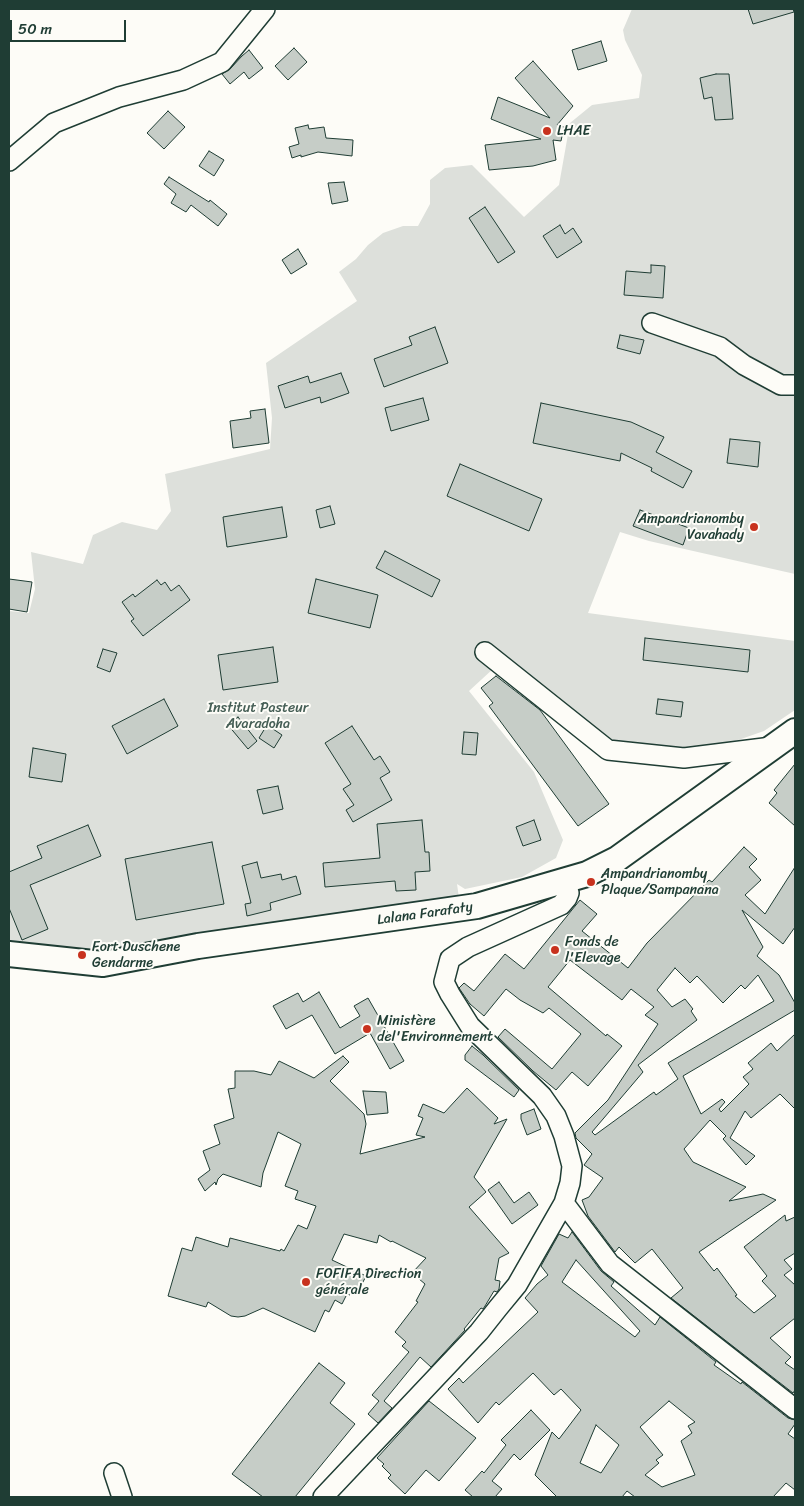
<!DOCTYPE html>
<meta charset="utf-8">
<style>
body{margin:0}
#map{position:relative;width:804px;height:1506px;overflow:hidden;background:#fdfcf7;font-family:Sriracha,sans-serif}
canvas{display:block}
.frame{position:absolute;inset:0;border:10px solid #1f3d34;pointer-events:none}
.scale{position:absolute;left:10px;top:20px;width:116px;height:22px;box-sizing:border-box;border:2px solid #1f3d34;border-top:0;padding-left:6px;font-size:15px;line-height:18px;white-space:nowrap;color:#1f3d34;-webkit-text-stroke:4px #fdfcf7;paint-order:stroke}
</style>
<div id="map">
<canvas width="804" height="1506"></canvas>
<div class="frame"></div>
<div class="scale">50 m</div>
</div>
<script>
const context = document.querySelector('canvas').getContext('2d');
context.lineJoin = 'round';
function fill(path, color) { context.fillStyle = color; context.fill(path, 'evenodd'); }
const shape = rows => new Path2D(rows.map(r => 'M' + r).join(''));
function stroke(path, color, width, dash) { context.strokeStyle = color; context.lineWidth = width; context.lineCap = dash ? 'butt' : 'round'; context.setLineDash(dash || []); context.stroke(path); }
function drawText(font, color, halo, rows, align = 'center') {
  context.font = font + ' Sriracha,sans-serif'; context.lineWidth = 4; context.setLineDash([]); context.textBaseline = 'middle'; context.strokeStyle = halo; context.fillStyle = color; for (const [text, x, y, turn = 0] of rows) {
    context.save(); context.translate(x, y); context.rotate((+turn || 0) * Math.PI / 180); context.textAlign = isNaN(turn) ? turn : align; if (halo) context.strokeText(text, 0, 0); context.fillText(text, 0, 0); context.restore();
  }
}
fill(shape([
 [632,9,795,9,795,574,649,541,620,532,588,613,795,641,795,710,764,731,701,753,608,741,506,657,469,691,534,772,563,840,556,858,522,877,465,889,457,884,460,905,129,954,9,946,9,611,29,613,35,589,31,552,83,564,93,535,122,522,157,530,171,511,165,474,270,449,272,418,266,363,357,301,339,272,356,259,368,245,383,233,403,226,418,226,430,204,430,180,445,168,472,165,524,217,559,185,570,123,592,105,639,98,642,75,625,40,623,30]
]), '#dde0db');
const building = shape([
 [748,9,793,9,794,12,753,24,748,9],
 [601,41,607,61,578,70,572,50,601,41],
 [294,48,307,62,288,80,275,66,294,48],
 [249,50,263,68,249,79,244,72,230,84,222,74,230,69,242,56,249,50],
 [533,61,573,106,557,125,564,127,561,141,553,140,556,160,533,166,489,170,485,145,541,139,491,119,498,97,550,118,515,78,533,61],
 [716,74,729,74,733,119,715,120,712,97,704,99,700,78,716,74],
 [168,111,185,127,164,149,147,133,168,111],
 [308,125,309,129,324,127,326,138,353,140,352,156,318,152,301,157,301,155,292,158,289,147,299,144,295,128,308,125],
 [209,151,224,160,214,176,199,166,209,151],
 [169,177,209,202,210,200,227,214,218,226,191,205,186,212,171,203,176,194,164,184,169,177],
 [344,182,348,201,332,204,328,183,344,182],
 [485,207,515,252,498,263,469,218,485,207],
 [560,225,565,234,573,228,582,242,557,258,543,236,560,225],
 [298,249,307,264,291,274,282,260,298,249],
 [651,265,665,266,663,298,624,295,626,271,651,273,651,265],
 [435,327,448,363,384,387,374,359,412,345,409,337,435,327],
 [620,335,644,340,640,354,617,348,620,335],
 [341,373,349,393,321,403,320,397,285,408,278,386,308,376,310,383,341,373],
 [423,398,429,420,391,431,385,408,423,398],
 [541,403,631,422,664,437,656,452,692,471,683,488,651,471,652,468,621,453,620,461,533,443,541,403],
 [265,409,269,443,233,448,230,421,251,418,250,411,265,409],
 [730,439,760,442,758,467,727,463,730,439],
 [460,464,542,499,529,531,447,496,460,464],
 [330,506,335,524,320,528,316,510,330,506],
 [282,507,287,537,227,547,223,517,282,507],
 [640,510,689,528,683,545,633,526,640,510],
 [385,551,440,580,432,597,376,568,385,551],
 [9,579,32,582,27,612,9,609,9,579],
 [316,579,378,595,370,628,308,613,316,579],
 [157,580,161,585,165,582,171,591,179,585,190,600,143,636,131,621,134,619,122,602,133,594,135,597,157,580],
 [645,638,750,650,748,672,643,660,645,638],
 [273,647,278,682,223,690,218,655,273,647],
 [103,649,117,653,110,672,97,667,103,649],
 [496,676,540,710,609,804,578,826,489,706,493,703,481,688,496,676],
 [164,699,178,726,127,754,112,726,164,699],
 [658,699,683,702,681,717,656,714,658,699],
 [238,717,257,741,248,749,228,725,238,717],
 [267,725,282,735,274,748,259,738,267,725],
 [352,726,374,760,380,756,390,772,380,778,392,800,353,822,346,810,354,805,343,789,351,784,325,743,352,726],
 [464,732,478,733,476,755,462,754,464,732],
 [33,748,66,754,62,782,29,777,33,748],
 [795,764,795,826,769,803,777,793,774,790,795,764],
 [278,786,283,809,263,814,257,790,278,786],
 [422,820,425,852,429,852,430,871,415,872,416,890,396,891,395,881,325,887,323,863,380,858,377,824,422,820],
 [534,820,541,840,523,846,516,827,534,820],
 [88,825,101,856,30,885,48,929,22,940,9,908,9,872,42,858,37,846,88,825],
 [212,842,224,904,136,920,125,859,212,842],
 [744,847,757,859,749,867,761,880,745,895,765,914,795,867,795,927,783,944,742,910,763,947,757,956,779,975,795,1003,795,1010,683,1076,701,1114,722,1099,725,1102,719,1109,721,1112,749,1084,743,1077,753,1069,748,1063,771,1043,777,1051,795,1034,795,1109,780,1094,751,1118,745,1111,730,1138,755,1156,746,1165,723,1139,726,1136,710,1120,684,1149,693,1162,746,1187,729,1201,763,1194,776,1200,699,1252,714,1271,717,1268,737,1295,735,1296,754,1313,776,1296,762,1281,767,1276,744,1247,785,1215,786,1221,795,1217,795,1253,784,1260,792,1269,784,1275,795,1285,795,1318,770,1338,791,1357,785,1363,795,1370,795,1390,793,1393,671,1298,683,1288,652,1249,635,1263,619,1247,615,1252,588,1216,582,1200,589,1197,603,1178,584,1165,592,1154,576,1138,575,1133,608,1100,658,1024,645,1015,654,1007,631,989,622,1000,570,960,548,987,606,1036,607,1034,622,1046,588,1086,572,1072,556,1090,533,1071,498,1037,505,1029,552,1069,581,1034,549,1008,543,1013,520,1000,506,989,484,1016,470,1004,459,988,464,983,474,991,505,954,524,969,580,900,597,914,582,931,628,968,647,943,709,880,712,882,744,847],
 [675,968,690,983,697,976,723,1003,741,985,745,989,758,975,774,1001,668,1063,678,1079,656,1095,654,1092,595,1135,592,1132,643,1072,638,1065,697,1020,691,1011,693,1009,685,999,672,1007,657,990,675,968],
 [257,862,261,878,281,874,282,880,296,876,301,894,270,903,271,910,247,916,245,904,251,903,242,866,257,862],
 [319,992,340,1028,360,1016,354,1006,368,998,404,1061,390,1069,370,1033,335,1054,312,1015,286,1029,273,1006,298,993,303,1002,319,992],
 [472,1046,483,1055,519,1090,514,1097,465,1060,465,1055,472,1046],
 [343,1056,349,1062,330,1081,364,1114,366,1124,360,1154,425,1137,416,1135,423,1118,418,1116,423,1104,444,1113,467,1088,498,1118,494,1124,507,1119,474,1177,486,1192,469,1207,509,1253,499,1258,495,1280,500,1281,499,1289,497,1292,494,1291,485,1306,483,1309,481,1308,464,1329,465,1330,431,1367,420,1357,384,1401,392,1408,378,1423,368,1414,379,1401,372,1395,409,1352,402,1346,406,1342,395,1332,418,1302,416,1301,425,1284,412,1273,426,1258,392,1241,391,1242,379,1235,377,1243,344,1234,332,1260,366,1276,359,1290,353,1287,350,1295,347,1294,342,1304,335,1300,329,1312,325,1310,315,1332,263,1308,245,1316,238,1317,231,1316,208,1302,206,1307,168,1296,182,1248,192,1251,196,1237,228,1247,230,1238,280,1251,281,1249,284,1251,298,1225,307,1229,316,1206,295,1199,298,1191,285,1186,301,1144,278,1132,263,1173,261,1187,223,1174,218,1179,216,1185,215,1182,205,1191,198,1179,210,1170,203,1151,220,1144,214,1125,234,1118,228,1089,235,1088,235,1071,254,1071,271,1075,279,1061,314,1078,343,1056],
 [363,1091,386,1092,388,1113,367,1115,363,1091],
 [534,1109,541,1129,527,1135,521,1119,521,1114,534,1109],
 [499,1182,514,1203,529,1192,538,1205,512,1224,488,1190,499,1182],
 [572,1232,601,1271,614,1282,611,1286,655,1325,660,1317,716,1362,714,1365,741,1384,742,1382,788,1418,795,1420,795,1424,788,1434,795,1439,795,1490,786,1483,773,1497,635,1497,627,1491,622,1497,557,1497,535,1475,552,1432,559,1439,581,1410,561,1389,554,1395,533,1373,499,1405,496,1402,478,1423,448,1389,459,1378,463,1383,538,1312,525,1298,537,1284,548,1275,541,1266,559,1234,568,1238,572,1232],
 [576,1260,640,1331,635,1337,562,1282,576,1260],
 [669,1401,695,1422,688,1426,692,1433,681,1441,695,1475,662,1487,645,1475,659,1463,656,1460,663,1455,640,1427,669,1401],
 [596,1425,619,1445,601,1473,580,1463,596,1425],
 [319,1363,345,1383,330,1403,355,1424,295,1497,263,1497,232,1474,319,1363],
 [429,1401,476,1438,439,1481,426,1470,405,1494,388,1478,391,1475,382,1466,384,1464,377,1458,429,1401],
 [531,1410,550,1430,520,1460,514,1454,492,1481,502,1489,495,1497,473,1497,465,1490,482,1471,484,1473,506,1445,501,1440,531,1410]
]);
fill(building, '#c6cdc7');
stroke(building, '#1f3d34', 1);
const minor = shape([
 [9,161,54,123,119,97,183,80,222,62,265,9],
 [652,323,720,347,744,365,781,385,795,385],
 [485,652,608,750,684,758,772,747],
 [564,1203,610,1264,795,1409],
 [114,1473,122,1497],
 [323,1497,479,1332,498,1308,517,1285,564,1203,570,1183,572,1166,564,1136,556,1116,542,1096,470,1026,450,994,444,982,450,959,468,947,561,905,567,898,569,893,565,881]
]);
const major = shape([
 [9,954,103,964,198,946,477,906,587,874,617,859,795,731]
]);
stroke(minor, '#1f3d34', 22);
stroke(major, '#1f3d34', 28);
stroke(minor, '#fdfcf7', 19);
stroke(major, '#fdfcf7', 24);
for (const [x, y, r, color] of [
 [547,131,5,"#c8321e"],
 [754,527,5,"#c8321e"],
 [591,882,5,"#c8321e"],
 [555,950,5,"#c8321e"],
 [82,955,5,"#c8321e"],
 [367,1029,5,"#c8321e"],
 [306,1282,5,"#c8321e"]
]) { const dot = new Path2D(); dot.arc(x, y, r, 0, 2 * Math.PI); context.fillStyle = color; context.fill(dot); stroke(dot, '#fdfcf7', 2); }
drawText('14px', '#1f3d34', '#fdfcf7', [
 ["LHAE",557,131],
 ["Ampandrianomby",744,519,"right"],
 ["Vavahady",744,535,"right"],
 ["Ampandrianomby",601,874],
 ["Plaque/Sampanana",601,890],
 ["Fonds de",565,942],
 ["l'Elevage",565,958],
 ["Fort Duschene",92,947],
 ["Gendarme",92,963],
 ["Ministère",377,1021],
 ["del'Environnement",377,1037],
 ["FOFIFA Direction",316,1274],
 ["générale",316,1290]
], 'left');
drawText('14px', '#455e55', '#fdfcf7', [
 ["Institut Pasteur",258,708],
 ["Avaradoha",258,724]
]);
drawText('14px', '#1f3d34', '#fdfcf7', [
 ["Lalana Farafaty",425,914,-8]
]);
</script>
